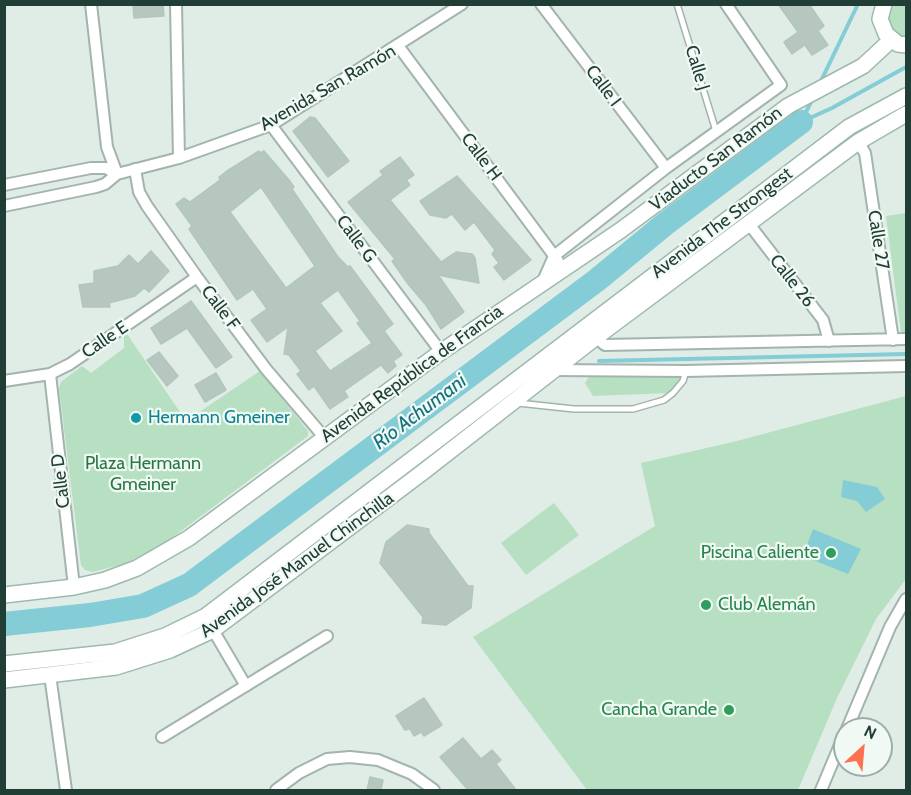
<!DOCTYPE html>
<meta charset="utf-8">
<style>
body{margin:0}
#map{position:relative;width:911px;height:795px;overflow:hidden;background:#e0ece6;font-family:Cabin,sans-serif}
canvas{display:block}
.frame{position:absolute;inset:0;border:6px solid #203e35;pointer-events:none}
.north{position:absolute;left:833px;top:717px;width:60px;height:60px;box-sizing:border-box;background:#f1f9f4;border:2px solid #9daea8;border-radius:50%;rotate:26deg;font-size:16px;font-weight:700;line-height:24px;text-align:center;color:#203e35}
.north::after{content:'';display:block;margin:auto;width:21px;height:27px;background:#fc724f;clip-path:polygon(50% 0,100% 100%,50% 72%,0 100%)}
</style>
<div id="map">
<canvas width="911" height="795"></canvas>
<div class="frame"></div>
<div class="north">N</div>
</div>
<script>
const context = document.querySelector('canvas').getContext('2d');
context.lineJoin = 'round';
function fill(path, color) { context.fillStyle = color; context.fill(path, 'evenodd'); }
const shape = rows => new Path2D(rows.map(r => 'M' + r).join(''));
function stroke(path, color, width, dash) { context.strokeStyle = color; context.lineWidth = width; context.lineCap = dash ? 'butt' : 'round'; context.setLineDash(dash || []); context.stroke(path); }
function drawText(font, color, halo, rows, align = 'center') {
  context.font = font + ' Cabin,sans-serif'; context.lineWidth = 4.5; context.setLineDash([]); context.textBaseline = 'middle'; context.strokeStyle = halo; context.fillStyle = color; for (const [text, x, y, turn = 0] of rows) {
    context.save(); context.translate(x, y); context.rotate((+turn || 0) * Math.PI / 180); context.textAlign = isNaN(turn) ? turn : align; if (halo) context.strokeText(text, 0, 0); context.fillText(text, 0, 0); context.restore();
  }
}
fill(shape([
 [891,5,906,5,906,38,894,34,886,19],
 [906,213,906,332,901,333,886,216],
 [127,334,186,421,260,371,308,431,308,436,161,546,124,564,92,572,85,570,81,565,59,389,61,382,82,366,91,373,124,348,124,336],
 [593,370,682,375,684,382,670,393,593,396,585,383],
 [906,396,906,579,876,619,837,698,798,790,587,790,473,637,655,526,641,463,733,442],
 [554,503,579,535,526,575,501,543]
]), '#b7dfc1');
fill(shape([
 [843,480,877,487,885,499,866,512,857,501,841,497],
 [813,529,861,549,848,574,803,556]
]), '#84ccd6');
stroke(shape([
 [820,83,858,4],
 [801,122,813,98],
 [801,122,832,108,906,67],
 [599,361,906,354]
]), '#84ccd6', 4);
stroke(shape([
 [4,624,90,615,143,606,189,585,597,280,665,224,801,122]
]), '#84ccd6', 24);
const building = shape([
 [133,4,163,4,164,16,134,18,133,4],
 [778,4,809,4,824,26,818,31,828,45,812,55,805,45,792,54,784,42,798,32,778,4],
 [310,117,315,118,349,161,328,177,293,131,310,117],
 [259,151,260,153,264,151,289,180,294,187,292,189,338,257,348,267,350,266,393,324,384,331,402,355,393,361,396,366,388,373,381,365,344,391,348,397,330,409,314,386,309,390,297,374,301,371,289,355,284,354,288,327,267,342,251,320,267,309,253,289,237,300,189,229,192,226,176,204,184,198,190,202,220,180,219,177,227,171,259,151],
 [261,187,315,266,286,288,230,212,261,187],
 [338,290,360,321,357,323,372,343,330,371,315,351,342,331,320,303,338,290],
 [400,157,414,175,406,180,410,185,390,200,441,262,456,252,472,254,475,258,479,283,438,275,464,312,441,329,426,305,408,284,392,261,395,259,348,202,383,175,380,171,400,157],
 [457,176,531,260,504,280,494,267,499,263,492,254,495,250,474,222,465,230,452,214,446,218,430,215,420,201,457,176],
 [151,251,169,271,149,292,144,288,135,296,109,303,110,307,83,307,79,285,94,283,94,271,118,266,129,255,138,264,151,251],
 [191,301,232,357,216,368,187,328,161,344,151,328,191,301],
 [159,352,178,376,167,386,147,360,159,352],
 [216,373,226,390,205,402,195,385,216,373],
 [407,525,429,529,429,533,468,586,473,586,471,608,446,625,422,623,423,617,380,563,386,542,407,525],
 [424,698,442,725,424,736,421,732,414,736,410,729,405,730,396,716,424,698],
 [463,738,481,759,492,750,501,760,496,764,516,790,468,790,440,757,463,738],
 [370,777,383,780,381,790,367,790,370,777]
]);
fill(building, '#b5c7bf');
stroke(building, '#b2c6bd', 1.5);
const lane = shape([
 [677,4,716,131],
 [518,403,574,409,633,409,664,400,673,393,683,381,686,371]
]);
const street = shape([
 [91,4,107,147,117,174],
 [176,4,179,158],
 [541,4,666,168],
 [399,47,558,261],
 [271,125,441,352],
 [858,142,865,153,893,340],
 [135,169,139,192,147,206,197,277,266,369,324,437],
 [4,185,91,168,106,168,117,174],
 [4,206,96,187,105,184,117,174,179,158,271,125,462,4],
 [749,224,823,320,829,341],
 [543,281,554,256,666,168,781,85,726,4],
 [593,335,605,345,906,339],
 [553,370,686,371,906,366],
 [50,374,74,587],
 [4,381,50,374,70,364,197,277],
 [213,630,246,686],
 [50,675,66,790],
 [847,729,890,627,906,599],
 [162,737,327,636],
 [276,790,299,773,327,759,350,757,378,760,412,774,434,790],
 [821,790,845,733]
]);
const secondary = shape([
 [884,4,880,19,886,34,898,44,906,45],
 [4,595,74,587,105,580,137,568,189,538,441,352,621,230,788,106,863,66,891,40],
 [4,664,115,652,165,636,206,616,849,127,906,96],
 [4,680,116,667,170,650,213,630,423,472,595,338,858,142,906,114]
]);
stroke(lane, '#a3b4ad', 8);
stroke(street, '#a3b4ad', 14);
stroke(secondary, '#9eb9ae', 18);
stroke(lane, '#fff', 5);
stroke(street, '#fff', 10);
stroke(secondary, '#fff', 15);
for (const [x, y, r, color] of [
 [136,418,6,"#0f9aa8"],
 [831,553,6,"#2e9e5b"],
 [706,605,6,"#2e9e5b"],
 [729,710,6,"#2e9e5b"]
]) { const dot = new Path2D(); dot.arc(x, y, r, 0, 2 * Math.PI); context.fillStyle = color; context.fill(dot); stroke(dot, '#f1f9f4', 2); }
drawText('18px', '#203e35', '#f1f9f4', [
 ["Calle J",697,68,73],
 ["Calle I",603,86,53],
 ["Avenida San Ramón",328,88,-30],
 ["Calle H",481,157,53],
 ["Viaducto San Ramón",716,159,-37],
 ["Avenida The Strongest",722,223,-37],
 ["Calle G",356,239,53],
 ["Calle 27",878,240,81],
 ["Calle 26",792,281,52],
 ["Calle F",220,308,53],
 ["Calle E",105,340,-34],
 ["Avenida República de Francia",412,374,-36],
 ["Calle D",61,481,-97],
 ["Avenida José Manuel Chinchilla",297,565,-36]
]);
drawText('18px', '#0d838f', '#f1f9f4', [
 ["Hermann Gmeiner",148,418]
], 'left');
drawText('18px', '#277843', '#f1f9f4', [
 ["Plaza Hermann",143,464],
 ["Gmeiner",143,485]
]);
drawText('18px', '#27864d', '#f1f9f4', [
 ["Piscina Caliente",819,553],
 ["Club Alemán",718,605,"left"],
 ["Cancha Grande",717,710]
], 'right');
drawText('italic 20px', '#16717e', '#f1f9f4', [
 ["Río Achumani",420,412,-37]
]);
</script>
